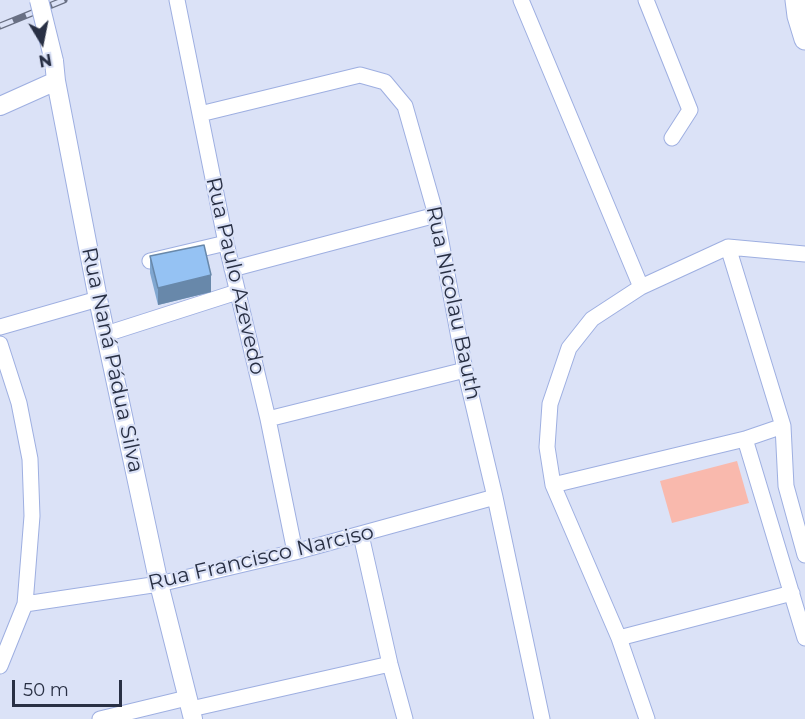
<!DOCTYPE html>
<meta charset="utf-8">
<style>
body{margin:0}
#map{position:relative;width:805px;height:719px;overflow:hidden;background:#dbe2f7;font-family:Montserrat,sans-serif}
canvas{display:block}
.north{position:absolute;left:12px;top:12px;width:60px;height:60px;-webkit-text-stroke:4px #dbe2f7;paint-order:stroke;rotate:170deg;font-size:16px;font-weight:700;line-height:24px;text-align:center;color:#293044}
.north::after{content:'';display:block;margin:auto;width:21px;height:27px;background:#293044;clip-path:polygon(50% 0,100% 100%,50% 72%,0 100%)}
.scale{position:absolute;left:12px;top:680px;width:110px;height:27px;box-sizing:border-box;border:3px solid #293044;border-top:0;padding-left:8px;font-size:18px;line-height:21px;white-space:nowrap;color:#293044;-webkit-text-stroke:4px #dbe2f7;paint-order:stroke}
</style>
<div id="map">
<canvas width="805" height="719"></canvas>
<div class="north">N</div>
<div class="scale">50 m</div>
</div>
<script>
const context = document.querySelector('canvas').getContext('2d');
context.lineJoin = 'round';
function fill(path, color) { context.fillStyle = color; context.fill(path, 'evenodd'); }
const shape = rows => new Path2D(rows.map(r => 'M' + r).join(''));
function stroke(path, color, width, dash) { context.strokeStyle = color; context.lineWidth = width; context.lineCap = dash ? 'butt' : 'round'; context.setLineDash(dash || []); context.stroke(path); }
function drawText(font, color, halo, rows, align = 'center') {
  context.font = font + ' Montserrat,sans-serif'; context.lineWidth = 4.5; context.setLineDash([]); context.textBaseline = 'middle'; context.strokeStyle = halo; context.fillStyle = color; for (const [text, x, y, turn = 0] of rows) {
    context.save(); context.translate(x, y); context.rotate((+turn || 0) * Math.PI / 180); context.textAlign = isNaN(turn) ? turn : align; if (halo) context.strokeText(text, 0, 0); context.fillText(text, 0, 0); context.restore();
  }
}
fill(shape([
 [737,461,749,503,672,523,660,481]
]), '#f9b9ad');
const minor = shape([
 [177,0,226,243,268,419,295,552],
 [521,0,641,287],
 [646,0,690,110,672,138],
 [200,114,360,75,385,82,405,106,436,215,465,370,495,497,542,719],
 [728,247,783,426,786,486,805,555],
 [150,261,226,243],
 [232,269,436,215],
 [0,327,98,299],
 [106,334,237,292],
 [0,344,19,403,30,459,32,516,25,604,0,666],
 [268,419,465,370],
 [745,439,805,638],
 [553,485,745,439,783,426],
 [361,535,390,664,405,719],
 [25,604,159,584,295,552,495,497],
 [619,638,792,593],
 [191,709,390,664],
 [100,719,187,698],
 [647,719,619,638,553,485,547,447,550,404,569,348,592,319,641,287,728,247,805,254]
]);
const tertiary = shape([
 [54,61,56,81,98,299,159,584,193,719],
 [0,106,56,81]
]);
const secondary = shape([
 [796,0,798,16,805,39]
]);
stroke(minor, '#9eafe1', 17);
stroke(tertiary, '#9eafe1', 20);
stroke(secondary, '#9eafe1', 23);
stroke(minor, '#fff', 15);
stroke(tertiary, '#fff', 18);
stroke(secondary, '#fff', 21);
const rail = shape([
 [0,26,64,0]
]);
stroke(rail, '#697084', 7);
stroke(rail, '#dbe2f7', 4.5, [14]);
const tertiaryBridge = shape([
 [39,0,54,61]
]);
stroke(tertiaryBridge, '#9eafe1', 20, []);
stroke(tertiaryBridge, '#fff', 18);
fill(shape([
 [150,256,211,292,158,305,150,273]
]), '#80a7d1');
fill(shape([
 [211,275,211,292,158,305,158,288]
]), '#6888aa');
const building = shape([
 [204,245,211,275,158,288,150,256,204,245]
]);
fill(building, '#95c2f3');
stroke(building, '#6888aa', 1.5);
drawText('21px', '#293044', '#dbe2f7', [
 ["Rua Paulo Azevedo",235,276,77],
 ["Rua Nicolau Bauth",453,303,78],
 ["Rua Naná Pádua Silva",112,360,78],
 ["Rua Francisco Narciso",261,558,-13]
]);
</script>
